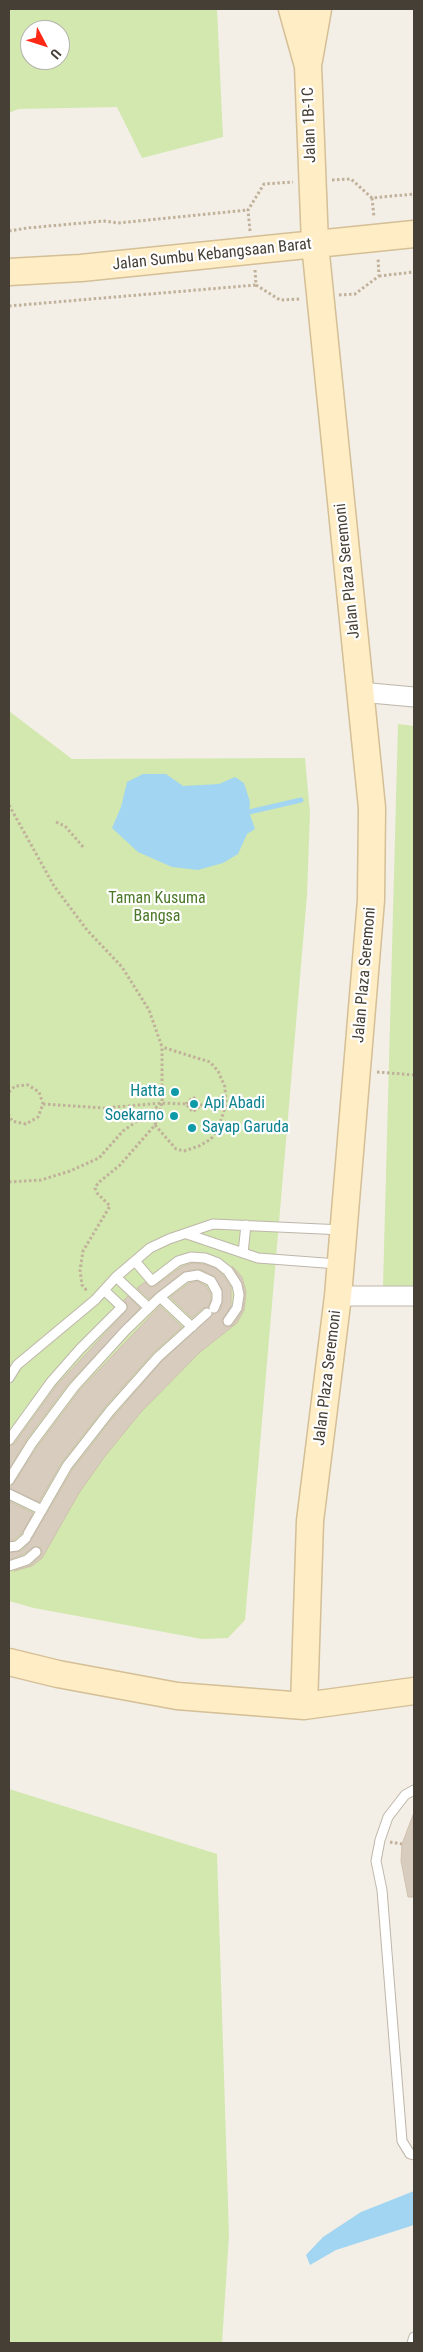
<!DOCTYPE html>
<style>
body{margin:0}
#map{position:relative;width:423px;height:2352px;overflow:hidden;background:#f3efe6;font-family:"Roboto Condensed",sans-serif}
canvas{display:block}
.frame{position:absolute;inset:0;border:10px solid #463f35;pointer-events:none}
.north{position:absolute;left:20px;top:20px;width:50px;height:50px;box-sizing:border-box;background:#fff;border:1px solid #b5b2ae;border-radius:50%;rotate:130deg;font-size:14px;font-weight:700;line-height:20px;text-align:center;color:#463f35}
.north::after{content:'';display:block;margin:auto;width:18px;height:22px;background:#fb2915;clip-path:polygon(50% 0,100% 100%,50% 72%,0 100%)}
</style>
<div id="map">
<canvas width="423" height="2352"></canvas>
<div class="frame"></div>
<div class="north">U</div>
</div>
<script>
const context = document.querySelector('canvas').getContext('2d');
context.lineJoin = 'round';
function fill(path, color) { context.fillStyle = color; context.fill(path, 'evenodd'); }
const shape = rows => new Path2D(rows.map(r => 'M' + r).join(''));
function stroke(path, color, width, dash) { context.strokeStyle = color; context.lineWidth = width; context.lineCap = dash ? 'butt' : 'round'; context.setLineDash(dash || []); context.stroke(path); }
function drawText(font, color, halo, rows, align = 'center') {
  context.font = font + ' "Roboto Condensed",sans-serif'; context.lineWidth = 4.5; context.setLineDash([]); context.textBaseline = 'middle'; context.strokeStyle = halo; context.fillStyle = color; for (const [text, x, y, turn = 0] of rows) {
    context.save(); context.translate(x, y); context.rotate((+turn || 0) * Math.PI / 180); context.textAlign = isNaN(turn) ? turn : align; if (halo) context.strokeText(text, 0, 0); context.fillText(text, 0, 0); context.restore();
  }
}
fill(shape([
 [9,9,217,9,223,137,142,158,117,107,18,109,9,113],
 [30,30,60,30,60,60,30,60],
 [9,711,72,759,305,758,310,813,307,895,245,1620,228,1638,202,1639,34,1608,9,1601],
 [398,724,414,726,414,1286,383,1286],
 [9,1789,217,1854,229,2235,222,2343,9,2343]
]), '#d2e8af');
fill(shape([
 [143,774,166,774,183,786,219,784,235,777,244,783,250,802,249,812,255,829,247,834,238,854,223,863,198,870,172,867,138,852,112,828,121,807,127,782],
 [414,2191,414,2225,336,2250,310,2265,306,2255,323,2237,361,2212]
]), '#a2d5f1');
stroke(shape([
 [249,812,301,800]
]), '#a2d5f1', 5);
const building = shape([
 [192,1263,204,1264,215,1268,223,1275,231,1287,231,1306,222,1320,224,1326,228,1327,233,1325,242,1311,245,1296,242,1282,232,1266,242,1277,246,1292,244,1310,237,1323,200,1352,141,1412,105,1456,79,1493,42,1558,32,1566,14,1571,31,1565,42,1554,41,1548,35,1546,24,1554,9,1560,9,1553,21,1551,30,1542,72,1470,115,1415,162,1361,213,1314,220,1310,223,1301,222,1289,214,1276,200,1269,183,1272,149,1299,137,1288,145,1282,149,1287,155,1286,181,1267,192,1263],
 [197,1281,206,1286,211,1294,211,1300,208,1307,203,1308,192,1318,170,1297,189,1283,197,1281],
 [128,1296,140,1308,69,1383,27,1439,9,1469,9,1446,14,1444,56,1386,126,1311,128,1306,124,1300,128,1296],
 [160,1306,182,1327,153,1353,105,1407,62,1462,39,1502,9,1488,14,1483,37,1447,79,1391,160,1306],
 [9,1501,33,1513,22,1533,14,1540,9,1541,9,1501],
 [413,1815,414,1897,408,1897,401,1861,402,1844,413,1815]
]);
fill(building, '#d8ccbf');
stroke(building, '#d0c1af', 1);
const lane = shape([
 [187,1234,258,1258,338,1264],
 [243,1253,246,1225],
 [135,1261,152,1281,178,1261,191,1257,205,1258,218,1263,228,1271,237,1285,239,1295,237,1308,228,1321],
 [116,1277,149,1308],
 [160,1297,192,1327],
 [9,1378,17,1365,95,1300,116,1277,150,1248,169,1239,213,1224,343,1230],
 [9,1440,51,1382,80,1349,122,1307,104,1290],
 [9,1480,32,1443,74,1387,125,1331,160,1297,186,1277,198,1275,211,1281,217,1292,217,1301,214,1308],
 [9,1494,42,1510],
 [28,1534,67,1466,110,1411,158,1357,207,1313],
 [9,1547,17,1546,26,1538],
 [9,1566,27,1560,36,1552],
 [414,1790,405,1795,388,1817,380,1840,376,1861,382,1890,402,2141,410,2154,414,2155],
 [412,2343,414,2337]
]);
const street = shape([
 [360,692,414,697],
 [338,1296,414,1296]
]);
const secondary = shape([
 [292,9,308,66,315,244,372,808,371,900,338,1296,310,1521,304,1706],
 [309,60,318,9],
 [9,272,81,268,414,234],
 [9,1662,58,1674,177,1696,304,1706,414,1691]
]);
stroke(lane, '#bfb6a9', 11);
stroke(street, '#bfb6a9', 21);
stroke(secondary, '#d4bf96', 29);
stroke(shape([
 [332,180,351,179,372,198,414,194],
 [372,198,374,217],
 [9,231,27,228,105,221,118,223,248,210],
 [250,231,248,210,264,184,293,182],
 [255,270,256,285,280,300,300,299],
 [379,276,414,272],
 [339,295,355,294,379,276,378,258],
 [9,306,256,285],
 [9,805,54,886,87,930,122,967,149,1010,162,1047,162,1103,155,1125,120,1165,98,1183,95,1188,97,1193,110,1206,83,1251,80,1270,82,1285,88,1292],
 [56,822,65,826,84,848],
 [377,1072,414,1075],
 [9,1092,15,1086,28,1085,39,1092,43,1104,38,1117,26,1124,12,1121,9,1115],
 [43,1104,104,1108,162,1103,186,1104,193,1112,201,1105],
 [186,1104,193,1097,201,1105,226,1105],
 [155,1125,176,1149,184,1151,199,1146,211,1139,219,1126,226,1105,225,1087,218,1071,210,1062,162,1047],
 [9,1182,41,1180,70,1171,99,1158,123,1131,161,1104],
 [390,1842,402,1844]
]), '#c1b19a', 3, [2.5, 2.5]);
stroke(lane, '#fff', 9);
stroke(street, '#fff', 19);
stroke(secondary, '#ffedc5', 26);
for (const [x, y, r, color] of [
 [175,1092,5,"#0f9aa8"],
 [194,1104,5,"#0f9aa8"],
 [174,1116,5,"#0f9aa8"],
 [192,1128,5,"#0f9aa8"]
]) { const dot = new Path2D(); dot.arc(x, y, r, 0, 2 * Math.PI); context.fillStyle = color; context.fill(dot); stroke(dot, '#fff', 2); }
drawText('16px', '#463f35', '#fff', [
 ["Jalan 1B-1C",310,125,-92],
 ["Jalan Sumbu Kebangsaan Barat",212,255,-6],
 ["Jalan Plaza Seremoni",348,571,-96],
 ["Jalan Plaza Seremoni",365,975,-85],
 ["Jalan Plaza Seremoni",328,1378,-83]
]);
drawText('16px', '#4c7828', '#fff', [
 ["Taman Kusuma",157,899],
 ["Bangsa",157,917]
]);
drawText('16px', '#0d838f', '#fff', [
 ["Hatta",165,1092],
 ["Api Abadi",204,1104,"left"],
 ["Soekarno",164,1116],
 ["Sayap Garuda",202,1128,"left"]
], 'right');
</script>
